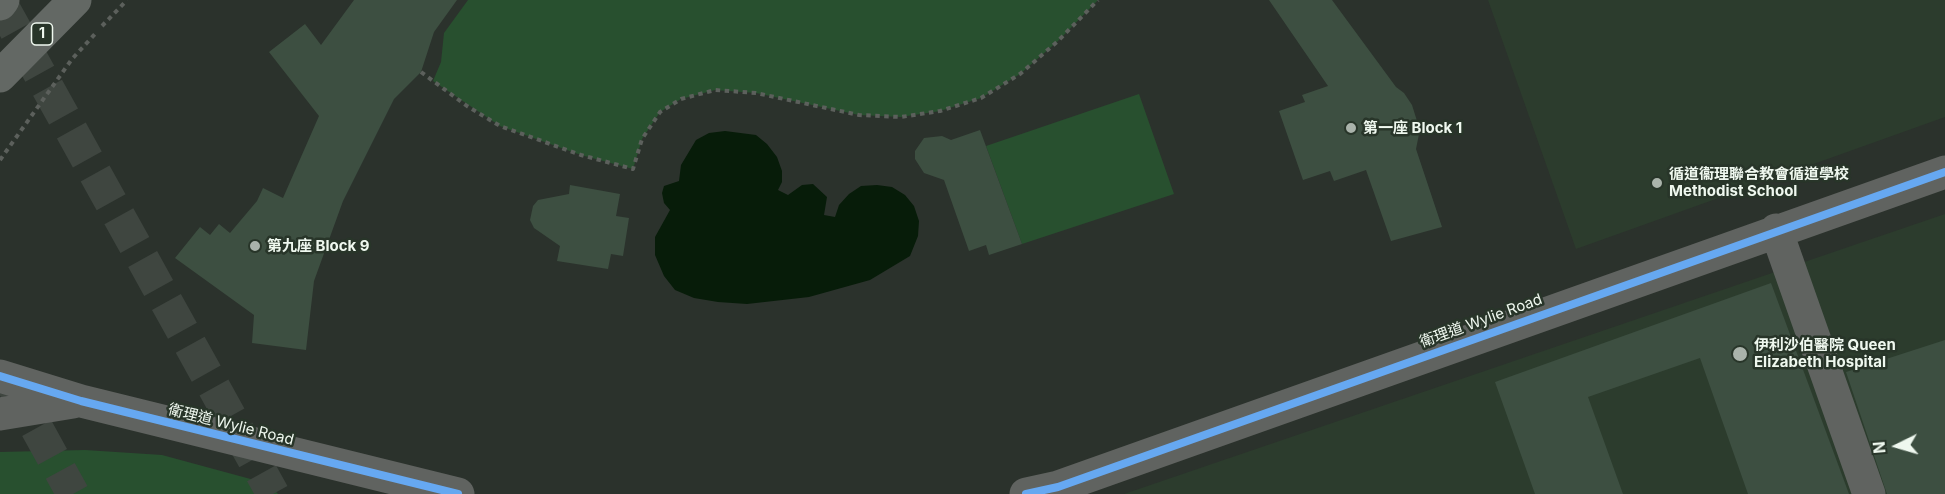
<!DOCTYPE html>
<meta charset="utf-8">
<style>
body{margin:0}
#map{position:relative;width:1945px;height:494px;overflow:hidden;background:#2b322c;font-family:Inter,sans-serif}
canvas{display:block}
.north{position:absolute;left:1867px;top:416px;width:60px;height:60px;-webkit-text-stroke:4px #283529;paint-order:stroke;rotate:265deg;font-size:16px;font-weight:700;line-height:24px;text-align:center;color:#eff8ef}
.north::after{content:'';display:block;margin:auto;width:21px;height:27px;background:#eff8ef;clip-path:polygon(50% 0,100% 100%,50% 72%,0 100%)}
</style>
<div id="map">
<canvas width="1945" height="494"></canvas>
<div class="north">N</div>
</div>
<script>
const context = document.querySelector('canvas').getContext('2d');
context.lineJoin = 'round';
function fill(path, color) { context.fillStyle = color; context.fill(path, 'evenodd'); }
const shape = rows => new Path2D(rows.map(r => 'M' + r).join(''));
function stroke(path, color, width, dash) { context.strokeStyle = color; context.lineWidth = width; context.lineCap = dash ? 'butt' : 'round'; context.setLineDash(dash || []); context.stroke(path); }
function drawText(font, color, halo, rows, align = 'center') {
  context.font = font + ' Inter,"Noto Sans TC",sans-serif'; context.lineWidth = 5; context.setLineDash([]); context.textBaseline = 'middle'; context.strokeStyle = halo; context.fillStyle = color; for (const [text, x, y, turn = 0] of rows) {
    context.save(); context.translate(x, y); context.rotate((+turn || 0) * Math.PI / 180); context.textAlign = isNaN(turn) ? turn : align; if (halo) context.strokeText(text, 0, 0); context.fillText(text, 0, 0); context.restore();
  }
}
fill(shape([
 [1488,0,1945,0,1945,117,1576,249],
 [1945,214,1945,494,1124,494]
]), '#2c3c2d');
fill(shape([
 [468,0,1098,0,1058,41,1020,74,981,98,940,111,901,117,859,115,756,93,715,90,681,99,660,112,642,139,633,169,581,155,500,126,433,81,441,62,444,33],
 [1139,94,1174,194,1022,244,986,146],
 [85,450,162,455,269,484,278,494,0,494,0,452]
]), '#28502f');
fill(shape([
 [725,131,756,135,767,144,777,157,782,171,782,182,778,190,788,195,802,185,813,184,827,197,824,215,835,217,839,205,849,194,861,186,877,185,892,187,905,195,914,206,919,221,918,236,910,256,870,280,809,297,747,304,718,302,694,298,675,290,664,276,655,255,655,237,670,210,664,203,662,193,664,186,679,181,681,165,696,140,709,133]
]), '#071c09');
fill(shape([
 [354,0,457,0,434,32,421,72,394,99,343,201,314,281,306,350,252,343,254,315,175,258,200,227,210,235,219,224,230,233,257,201,263,188,283,198,319,116,269,52,305,24,321,45],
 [1269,0,1332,0,1396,87,1404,93,1412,105,1417,121,1419,134,1416,149,1442,227,1391,241,1366,170,1334,181,1330,171,1303,180,1279,111,1305,102,1302,95,1328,86],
 [980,130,1022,244,989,255,986,245,969,251,944,180,924,173,915,159,915,151,924,138,942,136,951,140],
 [570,185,620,194,616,216,629,218,623,256,611,254,608,269,557,261,560,246,534,228,530,220,533,206,538,200,569,194],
 [1771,283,1849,494,1748,494,1700,358,1588,397,1623,494,1535,494,1495,382],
 [1945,340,1945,494,1887,494,1846,372]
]), '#3d4f41');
stroke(shape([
 [0,2,273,494],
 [13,385,73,494]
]), '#3f4640', 33, [33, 16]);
stroke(shape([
 [102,26,127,0],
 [421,72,467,106,500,126,581,155,633,169,642,139,660,112,681,99,715,90,756,93,859,115,901,117,940,111,981,98,1020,74,1058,41,1098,0],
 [0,160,72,59,95,34]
]), '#5c605c', 4, [4.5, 4.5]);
stroke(shape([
 [1776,230,1869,494],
 [0,376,81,401,458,494],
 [0,414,73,402],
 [1026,494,1058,487,1945,172]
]), '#606360', 33);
stroke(shape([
 [0,4,3,0],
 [0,76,75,0]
]), '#636864', 33);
stroke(shape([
 [0,376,81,401,458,494],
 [1026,494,1058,487,1945,172]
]), '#66a8f1', 8);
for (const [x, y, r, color] of [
 [1351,128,6,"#aab3ab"],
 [1657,183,6,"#aab3ab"],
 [255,246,6,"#aab3ab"],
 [1740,354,8,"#aab3ab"]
]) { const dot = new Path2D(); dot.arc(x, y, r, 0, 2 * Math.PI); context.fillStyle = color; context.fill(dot); stroke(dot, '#283529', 2); }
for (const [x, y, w] of [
 [42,34,21]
]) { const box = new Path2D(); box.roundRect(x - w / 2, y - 11, w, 22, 4.5); context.fillStyle = '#283529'; context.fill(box); stroke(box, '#eff8ef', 1.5); }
drawText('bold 14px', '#eff8ef', null, [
 ["1",42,34]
]);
drawText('bold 15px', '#eff8ef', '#283529', [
 ["第一座 Block 1",1363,128],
 ["循道衞理聯合教會循道學校",1669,174],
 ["Methodist School",1669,191],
 ["第九座 Block 9",267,246],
 ["伊利沙伯醫院 Queen",1754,345],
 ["Elizabeth Hospital",1754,362]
], 'left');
drawText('15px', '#eff8ef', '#283529', [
 ["衛理道 Wylie Road",1481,321,-20],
 ["衛理道 Wylie Road",231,425,14]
]);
</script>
